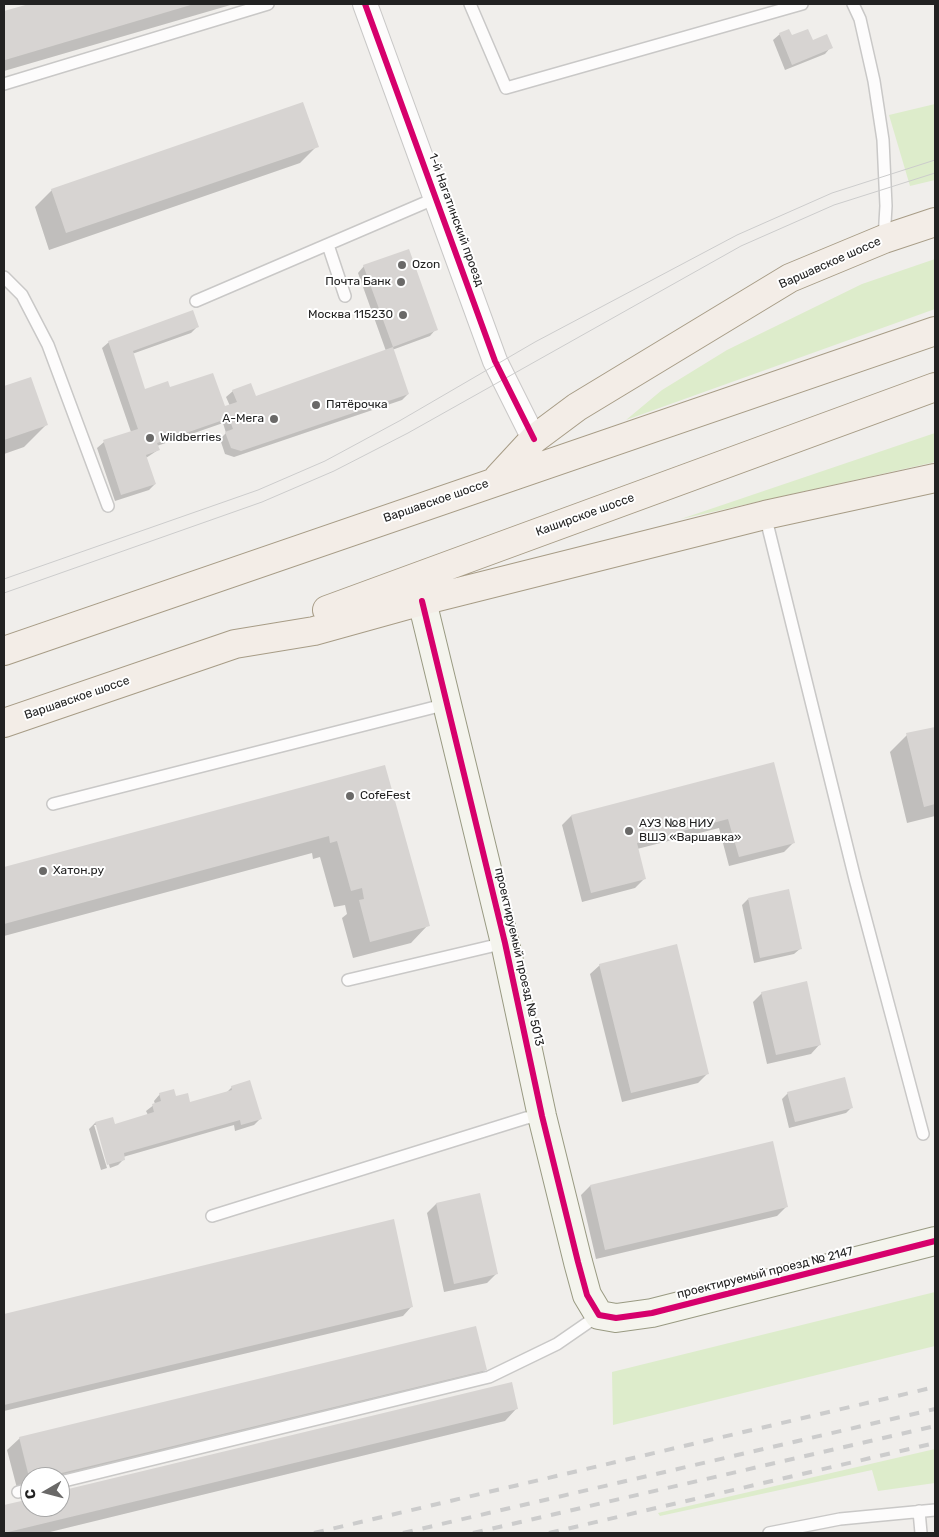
<!DOCTYPE html>
<meta charset="utf-8">
<style>
body{margin:0}
#map{position:relative;width:939px;height:1537px;overflow:hidden;background:#f0eeeb;font-family:Rubik,sans-serif}
canvas{display:block}
.frame{position:absolute;inset:0;border:5px solid #222;pointer-events:none}
.north{position:absolute;left:20px;top:1467px;width:50px;height:50px;box-sizing:border-box;background:#fff;border:1px solid #a7a7a7;border-radius:50%;rotate:262deg;font-size:14px;font-weight:700;line-height:20px;text-align:center;color:#222}
.north::after{content:'';display:block;margin:auto;width:18px;height:22px;background:#6a6968;clip-path:polygon(50% 0,100% 100%,50% 72%,0 100%)}
</style>
<div id="map">
<canvas width="939" height="1537"></canvas>
<div class="frame"></div>
<div class="north">С</div>
</div>
<script>
const context = document.querySelector('canvas').getContext('2d');
context.lineJoin = 'round';
function fill(path, color) { context.fillStyle = color; context.fill(path, 'evenodd'); }
const shape = rows => new Path2D(rows.map(r => 'M' + r).join(''));
function stroke(path, color, width, dash) { context.strokeStyle = color; context.lineWidth = width; context.lineCap = dash ? 'butt' : 'round'; context.setLineDash(dash || []); context.stroke(path); }
function drawText(font, color, halo, rows, align = 'center') {
  context.font = font + ' Rubik,sans-serif'; context.lineWidth = 4; context.setLineDash([]); context.textBaseline = 'middle'; context.strokeStyle = halo; context.fillStyle = color; for (const [text, x, y, turn = 0] of rows) {
    context.save(); context.translate(x, y); context.rotate((+turn || 0) * Math.PI / 180); context.textAlign = isNaN(turn) ? turn : align; if (halo) context.strokeText(text, 0, 0); context.fillText(text, 0, 0); context.restore();
  }
}
fill(shape([
 [935,104,935,180,910,186,889,115],
 [935,259,935,309,626,420,662,390,727,350,862,284],
 [935,433,935,462,681,519],
 [935,1292,935,1346,613,1425,612,1372],
 [935,1449,935,1483,878,1491,872,1470,660,1516,658,1513]
]), '#ddeccb');
fill(shape([
 [33,4,234,4,4,71,4,12],
 [780,34,812,42,831,47,825,54,785,70,773,40],
 [317,146,300,163,49,250,35,207,52,190],
 [364,266,436,329,430,336,392,350,408,394,402,400,234,457,225,454,220,439,226,433,223,423,157,446,158,450,146,458,155,484,149,490,115,501,97,448,104,442,131,432,102,348,109,342,197,327,191,333,132,354,144,390,170,389,224,407,230,406,226,397,233,391,255,397,386,351,358,273],
 [31,379,46,425,24,447,4,454,4,388],
 [935,728,935,816,907,823,890,752,907,735],
 [773,763,794,842,784,852,729,866,719,828,637,849,644,879,635,888,582,902,562,825,571,816],
 [384,766,428,925,411,943,353,958,342,918,347,914,345,905,334,907,320,857,313,859,312,853,4,936,4,868],
 [748,899,801,948,794,954,754,963,742,905],
 [600,965,707,1074,698,1083,622,1102,590,974],
 [762,993,820,1044,811,1054,767,1064,753,1002],
 [232,1087,260,1119,254,1125,235,1131,234,1125,123,1157,124,1159,118,1165,110,1168,97,1125,94,1125,107,1168,101,1170,89,1129,95,1123,114,1125,148,1115,146,1111,155,1104,154,1101,160,1094,189,1104,226,1093],
 [788,1093,852,1107,846,1113,789,1128,782,1099],
 [590,1186,787,1206,777,1216,596,1259,581,1195],
 [479,1194,497,1273,487,1283,444,1292,427,1213,436,1204],
 [393,1221,412,1306,403,1316,4,1411,4,1315],
 [485,1370,473,1382,60,1477,30,1477,30,1489,18,1492,7,1450,20,1438],
 [517,1408,505,1421,46,1533,4,1533,4,1506,30,1500,30,1507,60,1507,60,1493]
]), '#0003');
fill(shape([
 [29,4,194,4,5,60,4,11],
 [789,29,792,35,808,29,813,40,827,34,833,48,792,65,779,33],
 [303,102,319,147,66,233,51,189],
 [409,249,438,330,393,347,363,265],
 [193,310,199,327,133,351,145,389,168,381,170,387,213,373,225,406,237,402,232,390,251,383,256,396,393,347,409,394,241,451,231,448,225,432,233,429,229,418,157,443,160,450,146,455,156,484,121,495,103,440,138,429,108,341],
 [31,377,48,425,4,440,4,386],
 [935,727,935,804,924,807,906,733],
 [774,762,795,843,739,857,728,819,637,843,646,879,591,893,571,815],
 [385,765,430,926,370,942,359,900,364,899,362,888,351,891,337,841,330,843,329,836,4,924,4,867],
 [789,889,802,949,760,958,748,898],
 [677,944,709,1074,631,1093,599,964],
 [807,981,821,1045,776,1055,761,992],
 [845,1077,853,1108,795,1122,787,1092],
 [250,1080,262,1119,241,1125,240,1120,124,1153,125,1160,107,1165,95,1122,113,1117,115,1124,154,1112,152,1104,161,1101,159,1093,174,1089,176,1096,188,1093,190,1102,232,1090,231,1086],
 [773,1141,788,1207,605,1250,590,1185],
 [480,1193,498,1274,454,1284,436,1203],
 [394,1219,413,1307,4,1405,4,1314],
 [476,1326,487,1370,45,1477,29,1477,19,1437],
 [512,1382,518,1409,4,1533,4,1505,30,1499,30,1507,60,1507,60,1491]
]), '#d7d4d2');
const lane = shape([
 [470,4,506,88,802,4],
 [853,4,860,19,874,81,883,140,886,206,884,239],
 [4,84,268,4],
 [328,245,345,296],
 [4,277,22,295,48,345,108,506],
 [196,301,436,198],
 [765,515,855,879,923,1134],
 [53,804,447,704],
 [348,980,505,943],
 [212,1216,526,1118,542,1116],
 [60,1482,489,1377,557,1344,599,1315],
 [18,1492,30,1489],
 [919,1511,921,1533],
 [769,1533,840,1519,935,1510]
]);
const street = shape([
 [365,4,495,361,534,439]
]);
const secondary = shape([
 [422,601,505,943,542,1116,578,1262,587,1295,599,1315,616,1318,652,1313,935,1241]
]);
const primary = shape([
 [498,478,534,439,577,407,790,278,884,239,935,222],
 [327,610,935,387],
 [4,651,935,331],
 [4,723,235,644,314,631,422,601,765,515,935,478]
]);
stroke(lane, '#c9c8c7', 14);
stroke(street, '#c9c8c7', 26);
stroke(secondary, '#999a82', 30);
stroke(primary, '#a79c86', 30);
stroke(lane, '#fdfcfc', 11);
stroke(street, '#fdfcfc', 24);
stroke(secondary, '#f4f4ed', 28);
stroke(primary, '#f3ede7', 28);
stroke(shape([
 [4,579,258,490,325,461,401,420,535,342,737,235,832,193,935,160],
 [4,593,262,502,334,471,408,433,741,246,834,205,935,173]
]), '#ccc', 1);
stroke(shape([
 [314,1533,935,1387],
 [403,1533,935,1409],
 [473,1533,935,1426],
 [549,1533,935,1443]
]), '#ccc', 4, [10, 10]);
stroke(shape([
 [365,4,495,361,534,439],
 [422,601,505,943,542,1116,578,1262,587,1295,599,1315,616,1318,652,1313,935,1241]
]), '#d6006c', 6);
for (const [x, y, r, color] of [
 [402,265,5,"#6a6968"],
 [401,282,5,"#6a6968"],
 [403,315,5,"#6a6968"],
 [316,405,5,"#6a6968"],
 [274,419,5,"#6a6968"],
 [150,438,5,"#6a6968"],
 [350,796,5,"#6a6968"],
 [629,831,5,"#6a6968"],
 [43,871,5,"#6a6968"]
]) { const dot = new Path2D(); dot.arc(x, y, r, 0, 2 * Math.PI); context.fillStyle = color; context.fill(dot); stroke(dot, '#fff', 2); }
drawText('12px', '#222', '#fff', [
 ["1-й Нагатинский проезд",456,220,70],
 ["Варшавское шоссе",830,263,-24],
 ["Варшавское шоссе",436,501,-19],
 ["Каширское шоссе",585,515,-20],
 ["Варшавское шоссе",77,698,-19],
 ["проектируемый проезд № 5013",519,957,77],
 ["проектируемый проезд № 2147",765,1273,-14]
]);
drawText('12px', '#222', '#fff', [
 ["Ozon",412,265],
 ["Почта Банк",391,282,"right"],
 ["Москва 115230",393,315,"right"],
 ["Пятёрочка",326,405],
 ["А-Мега",264,419,"right"],
 ["Wildberries",160,438],
 ["CofeFest",360,796],
 ["АУЗ №8 НИУ",639,824],
 ["ВШЭ «Варшавка»",639,838],
 ["Хатон.ру",53,871]
], 'left');
</script>
